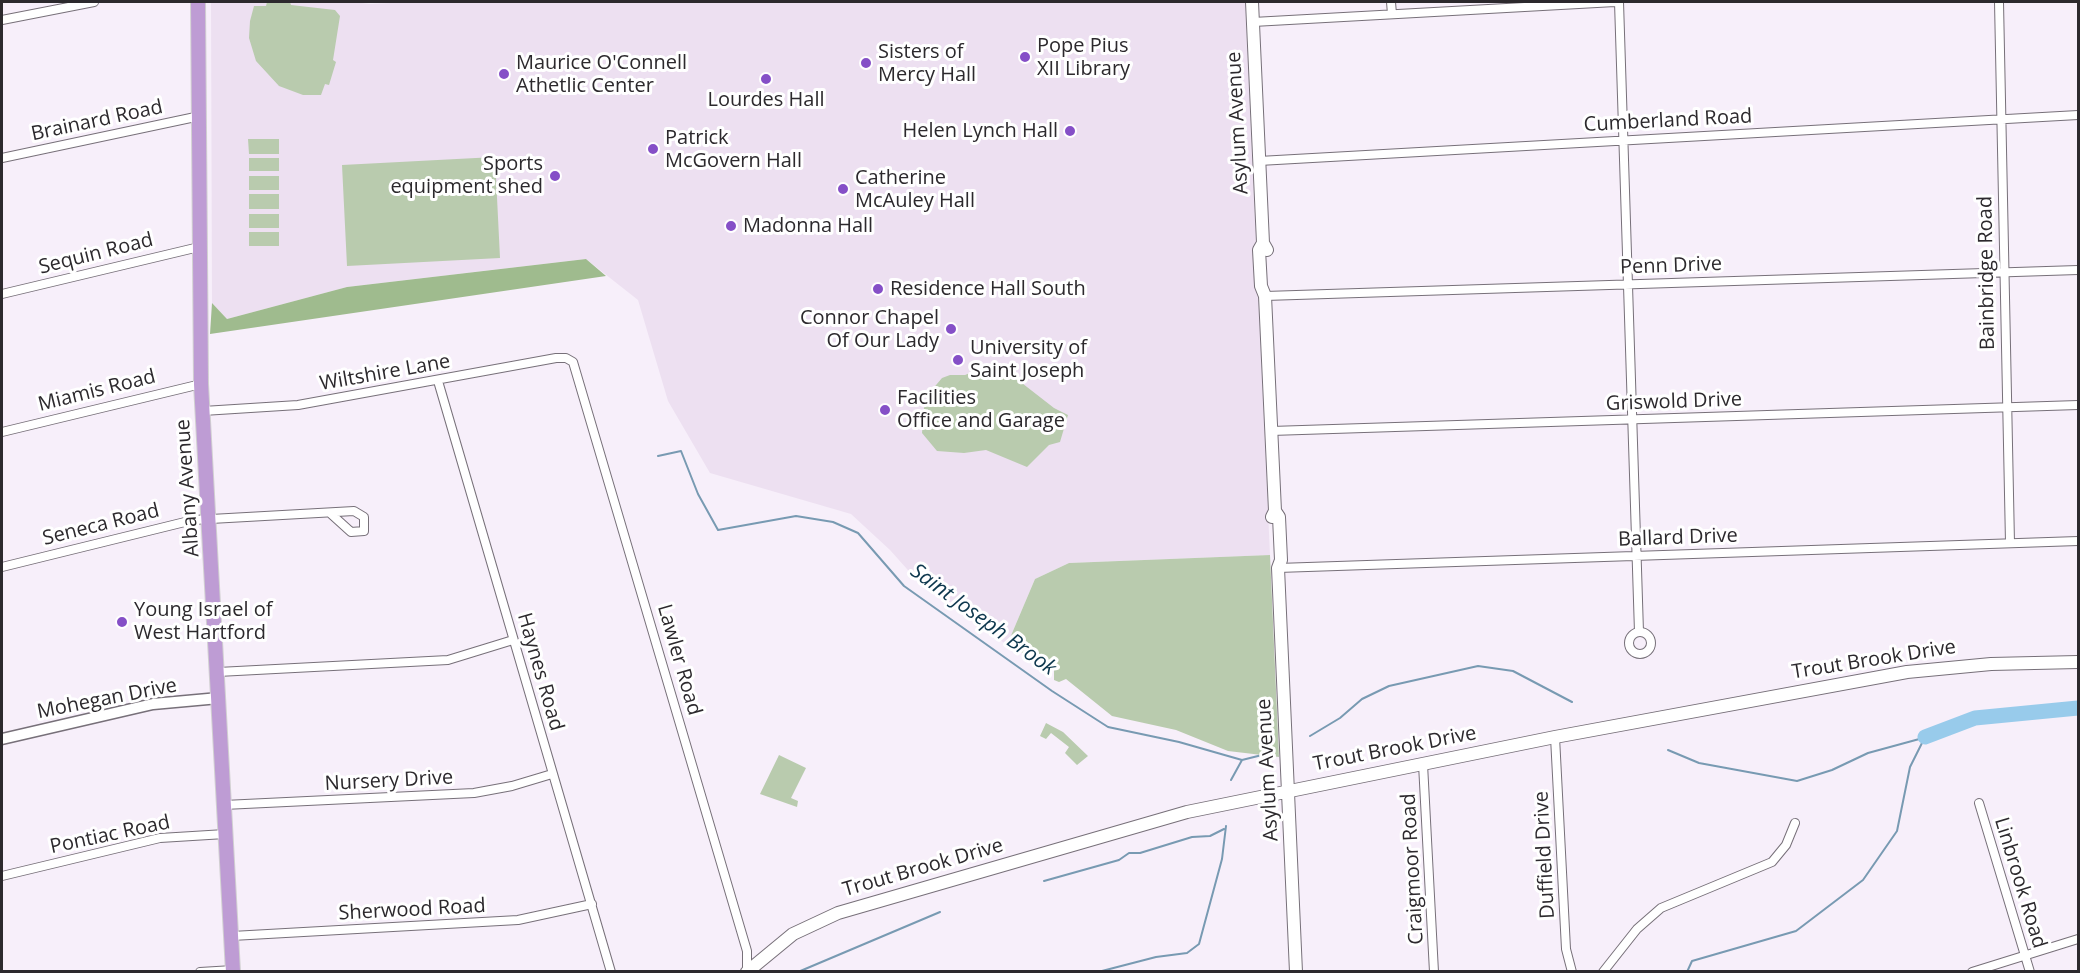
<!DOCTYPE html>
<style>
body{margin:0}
#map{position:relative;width:2080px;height:973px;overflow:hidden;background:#f7effa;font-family:"Open Sans",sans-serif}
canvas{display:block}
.frame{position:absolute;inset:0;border:3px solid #2c292d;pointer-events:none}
</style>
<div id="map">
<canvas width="2080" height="973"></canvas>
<div class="frame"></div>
</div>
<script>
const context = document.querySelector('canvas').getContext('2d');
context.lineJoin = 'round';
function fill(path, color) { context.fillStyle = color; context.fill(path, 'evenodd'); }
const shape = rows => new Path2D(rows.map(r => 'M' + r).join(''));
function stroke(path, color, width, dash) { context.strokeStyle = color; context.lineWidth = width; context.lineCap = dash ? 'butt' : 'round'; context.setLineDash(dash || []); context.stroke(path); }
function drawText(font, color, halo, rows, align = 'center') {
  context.font = font + ' "Open Sans",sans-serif'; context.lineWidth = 6; context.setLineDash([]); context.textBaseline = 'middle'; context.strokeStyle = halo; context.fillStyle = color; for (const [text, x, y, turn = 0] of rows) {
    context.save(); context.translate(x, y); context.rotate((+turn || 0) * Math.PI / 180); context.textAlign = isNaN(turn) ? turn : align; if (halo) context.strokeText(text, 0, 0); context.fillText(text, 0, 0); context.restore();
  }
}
fill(shape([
 [211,2,354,2,370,4,411,2,1245,2,1270,555,1069,563,1035,579,1007,645,915,578,890,550,851,514,710,473,668,401,638,300,586,259,347,287,227,319,212,303]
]), '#ede0f1');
fill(shape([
 [267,2,290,2,291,5,335,10,340,16,333,60,336,62,329,85,325,84,321,95,303,95,279,86,256,61,249,38,250,21,254,6,266,6],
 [248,139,279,139,279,154,249,154],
 [495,157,500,258,347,266,342,165],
 [249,158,279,158,279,171,249,171],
 [249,176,279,176,279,190,249,190],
 [249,194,279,194,279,209,249,209],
 [249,214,279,214,279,228,249,228],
 [249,232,279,232,279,246,249,246],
 [990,365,1009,373,1054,408,1068,415,1060,442,1049,445,1027,467,986,450,964,453,937,451,922,433,924,408,931,391,942,378,950,375,965,375],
 [1270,555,1279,757,1228,751,1176,730,1112,716,1066,679,1059,682,1054,680,1054,669,1007,645,1035,579,1069,563],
 [1046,723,1063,732,1088,756,1077,765,1065,753,1069,747,1051,733,1046,739,1040,736],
 [779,755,806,768,791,798,798,801,797,807,760,794]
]), '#b9cbae');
fill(shape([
 [586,259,606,276,210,334,212,303,227,319,347,287]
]), '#9fbb8e');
stroke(shape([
 [658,456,681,451,698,494,718,530,796,516,833,522,858,533,904,586,1052,691,1108,727,1179,742,1242,760,1270,753],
 [1310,736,1340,718,1362,699,1389,686,1478,666,1513,671,1572,702],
 [1668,750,1699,763,1797,781,1832,770,1868,753,1923,738],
 [1231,780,1242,760],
 [1044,881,1119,860,1129,853,1140,853,1192,837,1210,836,1224,829],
 [798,972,940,912],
 [1098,972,1156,957,1187,953,1199,944,1222,859,1226,826],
 [1687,972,1692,961,1796,931,1863,880,1897,831,1910,767,1925,737]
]), '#789ab2', 2);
stroke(shape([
 [1925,737,1975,718,2078,708]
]), '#98cbeb', 15);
const minor = shape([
 [1391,2,1392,14],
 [1619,2,1639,632],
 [1999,2,2010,543],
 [2,20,94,2],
 [1253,22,1615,2],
 [2,158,200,116],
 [1259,161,2078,115],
 [2,294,199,247],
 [1265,296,2078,270],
 [438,381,611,972],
 [203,411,298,405,556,358,566,358,573,362,747,951,747,972],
 [1271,431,2078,405],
 [2,432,201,384],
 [2,567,193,520,354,511,364,517,364,531,351,532,330,513],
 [1278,568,2078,541],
 '1629 643a11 11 0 1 1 22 0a11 11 0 1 1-22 0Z',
 [218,672,448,660,513,640],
 [1555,737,1566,949,1572,972],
 [1423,764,1434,972],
 [1979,803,2030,972],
 [224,805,474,793,512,786,552,774],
 [2,876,160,838,225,834],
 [232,936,518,920,592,904],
 [200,972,233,970],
 [1603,972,1637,929,1661,908,1772,862,1786,845,1795,823],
 [1972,972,2078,939]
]);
const tertiary = shape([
 [2,739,153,704,219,698]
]);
const secondary = shape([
 [1252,2,1263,243,1267,250],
 [1263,243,1259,250,1261,286,1265,296,1275,511,1272,517],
 [1275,511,1279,517,1281,560,1278,568,1296,972],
 [747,972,793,934,838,913,1187,812,1555,737,1907,672,1991,664,2078,662]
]);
const trunk = shape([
 [198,2,201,384,233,972]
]);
stroke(minor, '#777079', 10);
stroke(tertiary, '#777079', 13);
stroke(secondary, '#777079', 14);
stroke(trunk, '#d1d0d1', 16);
stroke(minor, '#fff', 8);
stroke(tertiary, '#fff', 10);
stroke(secondary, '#fff', 12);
stroke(trunk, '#be9cd4', 14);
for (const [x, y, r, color] of [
 [1025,57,6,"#854fc7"],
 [866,63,6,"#854fc7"],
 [504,74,6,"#854fc7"],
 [766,79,6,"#854fc7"],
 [1070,131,6,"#854fc7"],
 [653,149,6,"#854fc7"],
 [555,176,6,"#854fc7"],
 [843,189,6,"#854fc7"],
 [731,226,6,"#854fc7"],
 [878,289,6,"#854fc7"],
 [951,329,6,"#854fc7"],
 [958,360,6,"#854fc7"],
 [885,410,6,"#854fc7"],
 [122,622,6,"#854fc7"]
]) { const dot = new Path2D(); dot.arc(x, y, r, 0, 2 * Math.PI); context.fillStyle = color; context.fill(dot); stroke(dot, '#fff', 2); }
drawText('20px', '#2c292d', '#fff', [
 ["Pope Pius",1037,46],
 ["XII Library",1037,69],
 ["Sisters of",878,52],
 ["Mercy Hall",878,75],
 ["Maurice O'Connell",516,63],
 ["Athetlic Center",516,86],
 ["Lourdes Hall",766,100,"center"],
 ["Helen Lynch Hall",1058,131,"right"],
 ["Patrick",665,138],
 ["McGovern Hall",665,161],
 ["Sports",543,164,"right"],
 ["equipment shed",543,187,"right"],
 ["Catherine",855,178],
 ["McAuley Hall",855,201],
 ["Madonna Hall",743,226],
 ["Residence Hall South",890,289],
 ["Connor Chapel",939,318,"right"],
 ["Of Our Lady",939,341,"right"],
 ["University of",970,348],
 ["Saint Joseph",970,371],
 ["Facilities",897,398],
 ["Office and Garage",897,421],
 ["Young Israel of",134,610],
 ["West Hartford",134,633]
], 'left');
drawText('20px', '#2c292d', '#fff', [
 ["Brainard Road",97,121,-12],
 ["Cumberland Road",1668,121,-3],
 ["Asylum Avenue",1238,123,-93],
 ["Sequin Road",96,254,-14],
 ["Penn Drive",1671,266,-2],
 ["Bainbridge Road",1987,273,-91],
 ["Wiltshire Lane",385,373,-10],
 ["Miamis Road",97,391,-14],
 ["Griswold Drive",1674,402,-2],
 ["Albany Avenue",188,488,-94],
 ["Seneca Road",101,525,-14],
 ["Ballard Drive",1678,538,-2],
 ["Lawler Road",679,660,74],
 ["Trout Brook Drive",1874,660,-9],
 ["Haynes Road",540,672,74],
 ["Mohegan Drive",107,699,-11],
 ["Trout Brook Drive",1395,749,-11],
 ["Asylum Avenue",1268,770,-93],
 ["Nursery Drive",389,781,-3],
 ["Pontiac Road",110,835,-12],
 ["Duffield Drive",1545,855,-93],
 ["Trout Brook Drive",923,868,-16],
 ["Craigmoor Road",1413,869,-93],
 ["Linbrook Road",2020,883,73],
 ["Sherwood Road",412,910,-3]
]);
drawText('italic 21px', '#0e384e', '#fff', [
 ["Saint Joseph Brook",983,620,36]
]);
</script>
